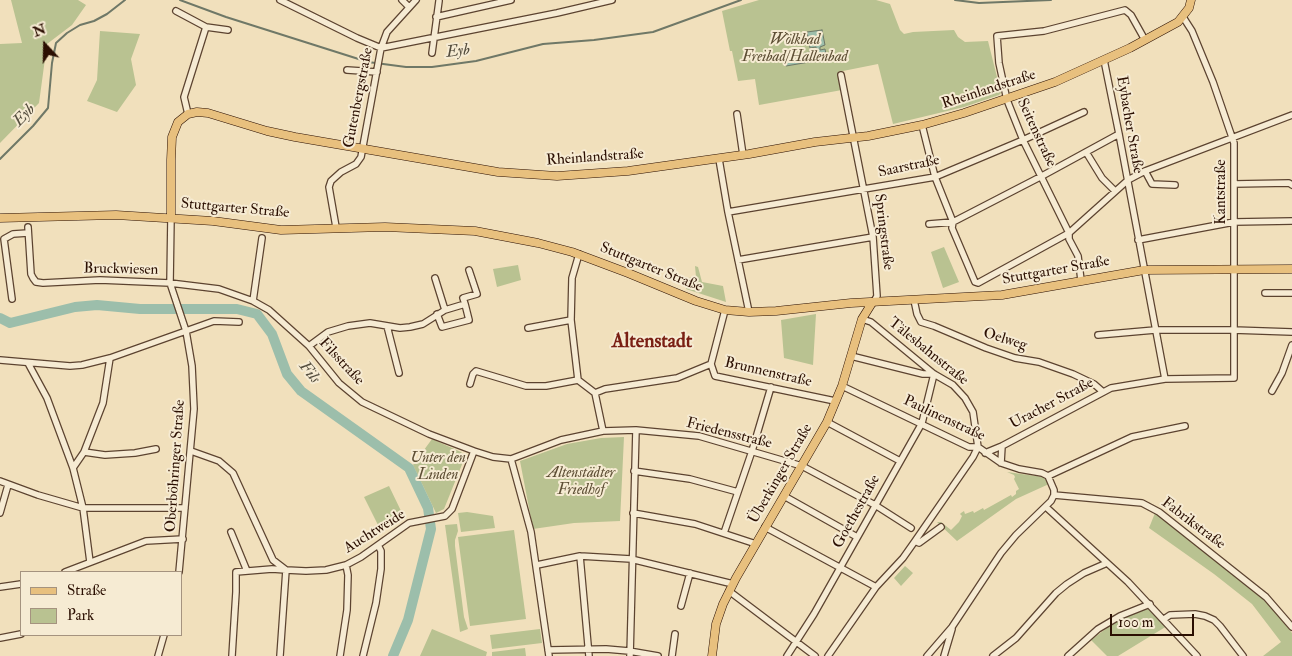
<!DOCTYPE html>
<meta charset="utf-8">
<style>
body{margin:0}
#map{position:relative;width:1292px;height:656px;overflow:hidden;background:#f1e0bc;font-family:"IM FELL Double Pica",serif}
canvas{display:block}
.legend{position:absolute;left:20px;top:571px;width:162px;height:65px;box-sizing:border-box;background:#f6ebd3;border:1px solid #a5937f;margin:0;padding:6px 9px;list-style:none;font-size:15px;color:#2b0f02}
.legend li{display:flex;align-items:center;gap:10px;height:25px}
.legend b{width:25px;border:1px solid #a5937f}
.north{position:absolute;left:20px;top:20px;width:50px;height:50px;-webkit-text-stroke:4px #f6ebd3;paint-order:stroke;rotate:339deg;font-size:14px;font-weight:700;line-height:20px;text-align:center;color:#2b0f02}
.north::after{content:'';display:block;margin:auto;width:18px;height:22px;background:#2b0f02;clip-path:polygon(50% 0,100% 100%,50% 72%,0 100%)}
.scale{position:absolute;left:1110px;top:614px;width:84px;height:22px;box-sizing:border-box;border:2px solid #2b0f02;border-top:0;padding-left:6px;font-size:15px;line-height:18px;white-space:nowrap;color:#2b0f02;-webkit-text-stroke:4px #f6ebd3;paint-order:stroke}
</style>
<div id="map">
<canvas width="1292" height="656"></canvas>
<ul class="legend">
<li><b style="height:6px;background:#e8c07e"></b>Straße</li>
<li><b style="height:14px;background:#b9c291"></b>Park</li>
</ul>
<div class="north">N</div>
<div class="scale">100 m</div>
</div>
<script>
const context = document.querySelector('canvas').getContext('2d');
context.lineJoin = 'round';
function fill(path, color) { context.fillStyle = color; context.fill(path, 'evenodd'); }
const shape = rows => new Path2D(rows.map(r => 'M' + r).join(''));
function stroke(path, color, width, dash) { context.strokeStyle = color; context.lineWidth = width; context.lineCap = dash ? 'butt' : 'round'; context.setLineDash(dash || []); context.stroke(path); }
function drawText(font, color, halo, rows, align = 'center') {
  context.font = font + ' "IM FELL Double Pica",serif'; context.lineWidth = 4; context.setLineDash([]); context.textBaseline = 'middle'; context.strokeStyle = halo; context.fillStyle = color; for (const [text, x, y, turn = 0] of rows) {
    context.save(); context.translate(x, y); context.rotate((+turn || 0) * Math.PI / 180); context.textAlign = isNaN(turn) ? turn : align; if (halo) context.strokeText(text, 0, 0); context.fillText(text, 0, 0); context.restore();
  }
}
fill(shape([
 [11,0,78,0,86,5,72,25,47,44,39,103,0,143,0,44,22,43],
 [759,0,876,0,890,4,900,30,904,34,913,32,954,30,958,37,965,42,988,41,1001,93,999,95,964,107,893,124,878,64,838,72,842,90,759,105,755,79,738,81,732,51,730,51,722,11],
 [100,31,140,34,131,59,136,85,117,112,87,101,97,80],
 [944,247,959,282,943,288,931,252],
 [518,265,521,280,497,287,493,269],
 [695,266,698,267,702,282,723,286,726,302,686,289,690,277,696,277],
 [816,314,813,365,784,358,781,320],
 [624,437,620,521,574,523,533,529,520,461,567,444,601,438],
 [432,439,461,452,465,457,444,509,436,513,413,465],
 [1007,472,1043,477,1049,484,1016,499,957,541,937,522,941,522,951,530,959,522,962,516,960,514,961,513,964,511,965,514,973,511,974,513,983,508,984,510,1011,495,1012,497,1016,494,1016,491,1019,489,1014,479,1015,477,1014,475],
 [389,486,402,513,378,525,364,497],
 [467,512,493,516,495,528,461,532,458,513],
 [1155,513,1264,598,1292,633,1292,656,1263,656,1281,642,1252,604,1214,574,1149,528],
 [457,524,458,531,455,540,455,546,464,617,468,629,460,632,445,525],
 [514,530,526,619,470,626,458,537],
 [905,566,913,573,901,586,894,578],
 [1147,609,1151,609,1167,626,1118,656,1107,656,1091,640,1119,619],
 [432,629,487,652,486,656,420,656],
 [540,629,542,643,492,649,490,635],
 [525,648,526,656,492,656,492,652]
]), '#b9c291');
const water = shape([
 [822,30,825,45,820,47,820,50,825,49,827,59,786,66,784,56,794,54,795,61,806,59,805,53,816,51,816,47,810,48,807,32,822,30]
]);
fill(water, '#9cbeab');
stroke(water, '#6f7867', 1);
stroke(shape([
 [180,0,226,17,368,62,406,67,432,67,476,61,543,44,594,40,653,32,741,0],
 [955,0,979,3,1051,0],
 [0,159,33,126,48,108,52,63,56,43,67,33,80,25,94,21,107,14,125,0]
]), '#6f7867', 2);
stroke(shape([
 [0,318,10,323,75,307,97,305,140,309,237,309,257,314,272,334,287,374,301,391,409,468,428,508,431,529,408,620,393,656]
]), '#9cbeab', 10);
const minor = shape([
 [280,0,357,38,381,48,557,13,612,0],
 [402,0,409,7],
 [176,11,206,27,184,97,188,114],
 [436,17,511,0],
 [206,27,228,30],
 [432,53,439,1],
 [1104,60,1119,134,1165,379],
 [347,70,377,72],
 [841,75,873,237,877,296,873,303],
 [737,114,743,155],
 [922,125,935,177,953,222,952,228,975,282,978,283,1069,233,1128,180,1145,171,1292,115],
 [1086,152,1102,178,1115,191],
 [719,159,728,212,749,312],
 [1145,171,1152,184,1175,185],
 [1234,184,1289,183,1292,185],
 [728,212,935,177,1023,140,1084,112],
 [171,217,170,283,186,331,192,366,194,409,179,572],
 [929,224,953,222,1042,176,1119,134],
 [28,227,31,274,33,278,36,282,43,283,100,280,170,283,219,289,253,301,269,310,309,346,339,383,362,402,429,434,474,451,493,457,511,459,561,440,603,431,636,430,699,436,802,466,875,505,911,528],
 [336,227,329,187,331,181,341,172,356,164,361,157,381,48,387,32,416,0],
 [1138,240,1234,222,1292,221],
 [579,254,572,278,571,320,578,380,595,393],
 [738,260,873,237],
 [1081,280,1078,256,1069,239,1069,233,1023,140,1007,100,999,63,997,36,1044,31,1125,10,1131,15,1145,40],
 [1265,293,1292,293],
 [12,299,4,239,13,234,28,233],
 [914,300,917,314,921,322,934,326,986,348,1015,358,1039,362,1073,374,1094,384,1102,391],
 [253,301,262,238],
 [445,310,465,304,463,298,477,294,469,270],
 [437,314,442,327,469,320,465,304],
 [387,326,399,373],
 [528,328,571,320],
 [1098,335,1155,330,1233,330,1292,332],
 [309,346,328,332,348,326,370,323,400,328,410,327,423,324,445,310,435,278],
 [851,356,923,374,934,374],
 [0,360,70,366,82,365,110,358,214,321,239,322],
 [28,363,47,398,73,468,83,508,90,562],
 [711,364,725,310],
 [470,384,473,374,476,371,526,386,546,386,578,380],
 [842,386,969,447,978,447,1001,463,1019,469,1042,473,1048,476,1054,490,1054,495,1051,501,1016,535,1001,553,952,627,927,656],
 [1272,391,1282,373,1292,345],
 [827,422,900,461],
 [603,431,595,393,605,389,677,378,711,364,715,376,835,401],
 [191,451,219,461,233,473,273,560,286,570,306,571,326,570,346,565,361,557,409,523,445,516,452,509,474,451],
 [84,452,105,455,135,453,156,449],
 [985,453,1002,446,1111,388,1165,379,1234,378,1234,143,1213,82,1192,31,1183,17],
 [511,459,531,532,549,656],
 [1001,463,1002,446],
 [73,468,84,452,103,403,110,358],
 [634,471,690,479,738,492],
 [1048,476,1132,437,1185,426],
 [0,481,38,495,83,508,185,508],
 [1054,495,1142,503,1159,512,1266,597,1292,627],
 [784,496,857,537],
 [1046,507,1128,582,1197,656],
 [0,513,8,485],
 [633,513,695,524,756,544],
 [765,527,876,587],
 [231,532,247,571],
 [724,533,752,451,771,387],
 [915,541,919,543,941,527],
 [580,556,589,656],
 [537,565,580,556,631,559,733,584],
 [65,572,146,541,183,539],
 [0,587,21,584],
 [729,591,815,656],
 [681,606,690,573],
 [1164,619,1170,615,1195,614,1205,616,1214,620,1220,626,1243,656],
 [0,638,21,634],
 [548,650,606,649,629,651,658,656],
 [158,656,164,635],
 [232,656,236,592,236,572,272,569,286,570,280,656],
 [340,656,347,610,348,575,346,565],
 [363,656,376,603,381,569,381,551,378,545],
 [630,656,636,430],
 [672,656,675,634],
 [787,656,814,614,922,423,934,374],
 [828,656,876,587,903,558,915,541,973,457,978,447,973,412,965,398,953,385,934,374,871,322,862,319],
 [944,656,952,629],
 [993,656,1016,638,1056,593,1067,584,1084,573,1107,563],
 [1068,656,1098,629,1120,616,1150,604]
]);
const major = shape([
 [171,217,171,160,172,137,178,122,188,114,197,112,208,113,267,131,295,137,498,172,557,176,628,171,749,154,815,142,868,136,922,125,964,113,1055,82,1130,48,1178,22,1189,8,1191,0],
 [0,218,116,215,213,221,281,230,385,227,475,231,538,243,572,252,628,273,696,301,725,310,749,312,776,311,851,303,1002,295,1144,270,1292,269],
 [712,656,716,624,723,604,736,578,827,422,842,386,862,319,872,303]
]);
stroke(minor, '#5c4330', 8);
stroke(major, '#2b0f02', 9);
stroke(minor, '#f6ebd3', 5.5);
stroke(major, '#e8c07e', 8);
drawText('italic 15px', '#5d4e34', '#f6ebd3', [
 ["Wölkbad",795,41],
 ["Freibad/Hallenbad",795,58],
 ["Unter den",438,459],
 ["Linden",438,476],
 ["Altenstädter",581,474],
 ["Friedhof",581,491]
]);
drawText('15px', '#2b0f02', '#f6ebd3', [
 ["Rheinlandstraße",989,90,-18],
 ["Gutenbergstraße",359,98,-79],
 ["Eybacher Straße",1129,125,80],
 ["Seitenstraße",1036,133,65],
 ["Rheinlandstraße",595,158,-4],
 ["Saarstraße",909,167,-12],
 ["Kantstraße",1222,192,-90],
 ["Stuttgarter Straße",235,209,5],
 ["Springstraße",883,232,83],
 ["Stuttgarter Straße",651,268,22],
 ["Bruckwiesen",121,270,1],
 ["Stuttgarter Straße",1056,271,-10],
 ["Oelweg",1005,340,17],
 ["Tälesbahnstraße",928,352,39],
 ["Filsstraße",341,362,47],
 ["Brunnenstraße",768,373,13],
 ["Uracher Straße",1052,404,-28],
 ["Paulinenstraße",944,419,25],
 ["Friedensstraße",729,434,14],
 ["Oberböhringer Straße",176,466,-86],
 ["Überkinger Straße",781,474,-60],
 ["Goethestraße",857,512,-61],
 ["Fabrikstraße",1193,524,37],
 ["Auchtweide",375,532,-32]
]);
drawText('italic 16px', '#534c3d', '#f6ebd3', [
 ["Eyb",458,52,-8],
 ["Eyb",25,116,-47],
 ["Fils",309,373,51]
]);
drawText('bold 20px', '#7a1f14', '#f6ebd3', [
 ["Altenstadt",652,343]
]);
</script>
